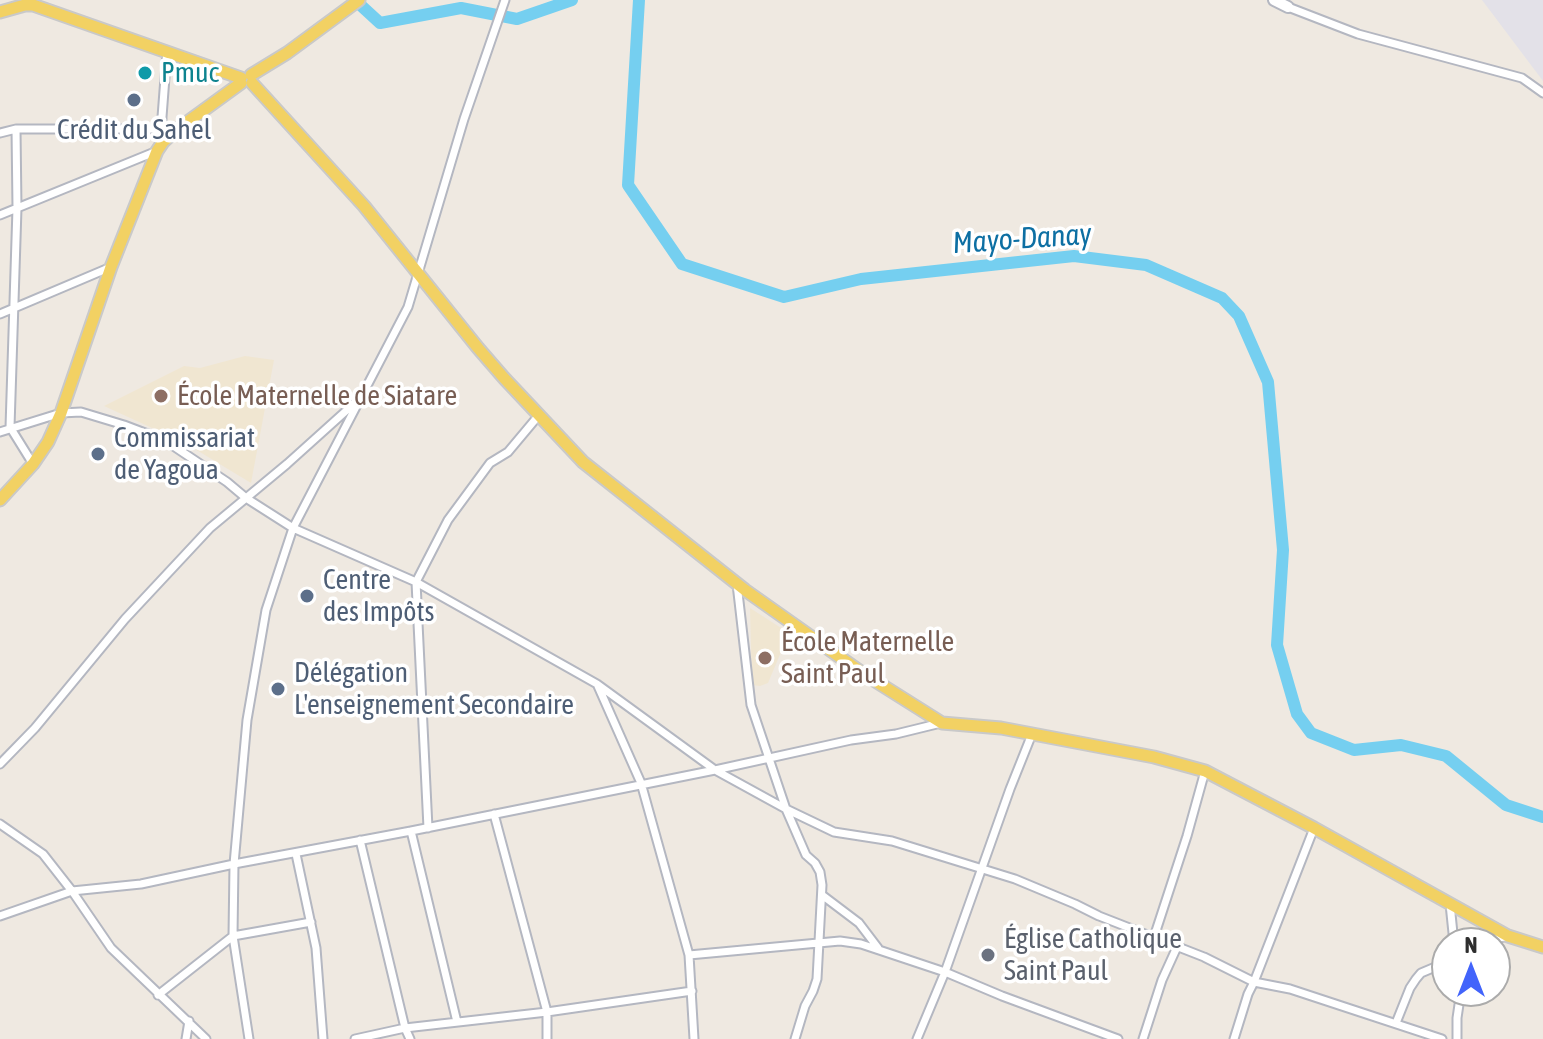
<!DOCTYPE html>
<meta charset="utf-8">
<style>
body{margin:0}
#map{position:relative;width:1543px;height:1039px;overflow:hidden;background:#efe9e1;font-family:"Asap Condensed",sans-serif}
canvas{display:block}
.north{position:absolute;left:1431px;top:927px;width:80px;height:80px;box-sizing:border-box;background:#fff;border:2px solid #ababab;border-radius:50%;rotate:0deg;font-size:22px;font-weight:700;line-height:32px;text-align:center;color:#2e2e2e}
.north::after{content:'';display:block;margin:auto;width:28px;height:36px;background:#4264fb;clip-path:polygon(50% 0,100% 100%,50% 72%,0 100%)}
</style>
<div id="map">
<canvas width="1543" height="1039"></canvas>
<div class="north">N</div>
</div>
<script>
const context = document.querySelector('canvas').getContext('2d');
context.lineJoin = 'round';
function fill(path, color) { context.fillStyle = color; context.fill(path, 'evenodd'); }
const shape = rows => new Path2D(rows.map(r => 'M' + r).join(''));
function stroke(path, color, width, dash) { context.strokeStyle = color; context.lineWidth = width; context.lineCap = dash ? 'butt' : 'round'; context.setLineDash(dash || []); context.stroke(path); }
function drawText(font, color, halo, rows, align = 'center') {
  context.font = font + ' "Asap Condensed",sans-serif'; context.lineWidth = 7; context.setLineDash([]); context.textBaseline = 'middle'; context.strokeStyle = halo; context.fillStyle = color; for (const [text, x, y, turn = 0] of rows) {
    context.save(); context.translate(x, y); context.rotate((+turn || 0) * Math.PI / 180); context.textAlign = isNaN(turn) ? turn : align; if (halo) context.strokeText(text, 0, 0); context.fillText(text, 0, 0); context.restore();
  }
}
fill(shape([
 [1482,0,1543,0,1543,81]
]), '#e3e1e8');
fill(shape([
 [245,356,274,360,251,483,185,443,104,406,184,366,200,368],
 [750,608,789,633,768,683,760,686,752,685]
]), '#f0e6d1');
stroke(shape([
 [355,0,380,23,461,8,517,19,572,0],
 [639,0,628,185,682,264,784,297,861,279,1074,256,1146,265,1222,298,1239,316,1268,382,1283,550,1277,645,1297,714,1311,733,1354,750,1401,745,1446,756,1506,805,1543,817]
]), '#75cff0', 12);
const street = shape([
 [1288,7,1358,34,1522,78,1543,93],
 [16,129,17,208,10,427,33,464],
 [164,132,162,129,162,117,167,51],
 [0,133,16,129,162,129],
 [0,215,157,151],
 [0,314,111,267],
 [0,432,61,413,81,412,124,425,166,441,227,482,246,498,293,528,416,582,597,684,715,770,786,809,834,832,892,841,1015,879,1075,904,1099,916,1204,957,1254,982,1290,989,1442,1039],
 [737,584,751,705,786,809,806,855,815,863,820,872,822,885,817,979,813,991,805,1006,795,1039],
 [598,686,641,783,689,955,694,1039],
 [0,764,35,728,125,619,210,528,287,464,357,401],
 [494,814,547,1012,547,1039],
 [0,824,43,854,72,891,111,948,206,1039],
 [428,828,416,582,448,520,490,463,508,452,539,415],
 [411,831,457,1022],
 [360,840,405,1028,410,1039],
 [296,854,316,948,323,1039],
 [822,895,859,923,878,948],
 [1450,904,1454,943],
 [0,916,72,891,141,884,234,864,411,831,715,770,851,740,896,734,941,723],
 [1154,937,1187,836,1205,771],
 [1479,943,1508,936],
 [689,955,840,941,861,944,945,972,1002,996,1118,1039],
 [158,995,233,936,311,922],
 [1396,1023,1410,988,1416,979,1421,973,1447,962],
 [186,1039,189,1021],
 [249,1039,233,936,234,864,247,720,266,610,293,528,408,307,464,119,505,0],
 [355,1039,405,1028,547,1012,692,991],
 [917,1039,945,972,1010,789,1032,734],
 [1143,1039,1162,980,1177,947],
 [1234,1039,1248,994,1254,982,1314,828],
 [1457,1039,1457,1018,1461,991]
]);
const secondary = shape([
 [1274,0,1288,7]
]);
const primary = shape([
 [0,12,25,5,33,5,241,78],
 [251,75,287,53,359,0],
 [252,83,364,206,478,348,504,378,583,462,745,590,861,672,942,723,1001,728,1154,757,1205,771,1314,828,1508,936,1543,947],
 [0,500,33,464,48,442,61,413,111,267,157,151,163,142,175,131,241,83]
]);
stroke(street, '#b4b7c1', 11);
stroke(secondary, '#b4b7c1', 14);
stroke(primary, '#c9c9c9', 15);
stroke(street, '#fff', 7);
stroke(secondary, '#fff', 10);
stroke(primary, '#f2d163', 11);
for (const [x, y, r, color] of [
 [145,73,8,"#0f9aa8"],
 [134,100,8,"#5c6f8a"],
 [161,396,8,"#8d6e63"],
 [98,454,8,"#5c6f8a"],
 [307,596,8,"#5c6f8a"],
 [765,658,8,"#8d6e63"],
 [278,689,8,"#5c6f8a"],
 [988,955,8,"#6b7280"]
]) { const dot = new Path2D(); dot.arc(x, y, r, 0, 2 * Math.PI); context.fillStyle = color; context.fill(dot); stroke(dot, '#fff', 3); }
drawText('28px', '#0d838f', '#fff', [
 ["Pmuc",161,73]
], 'left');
drawText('28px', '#4e5e75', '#fff', [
 ["Crédit du Sahel",134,130,"center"],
 ["Commissariat",114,438],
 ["de Yagoua",114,470],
 ["Centre",323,580],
 ["des Impôts",323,612],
 ["Délégation",294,673],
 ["L'enseignement Secondaire",294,705]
], 'left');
drawText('28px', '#785e54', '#fff', [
 ["École Maternelle de Siatare",177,396],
 ["École Maternelle",781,642],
 ["Saint Paul",781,674]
], 'left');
drawText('28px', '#5b616d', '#fff', [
 ["Église Catholique",1004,939],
 ["Saint Paul",1004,971]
], 'left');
drawText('italic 30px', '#0d6fa3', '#fff', [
 ["Mayo-Danay",1022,239,-4]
]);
</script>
